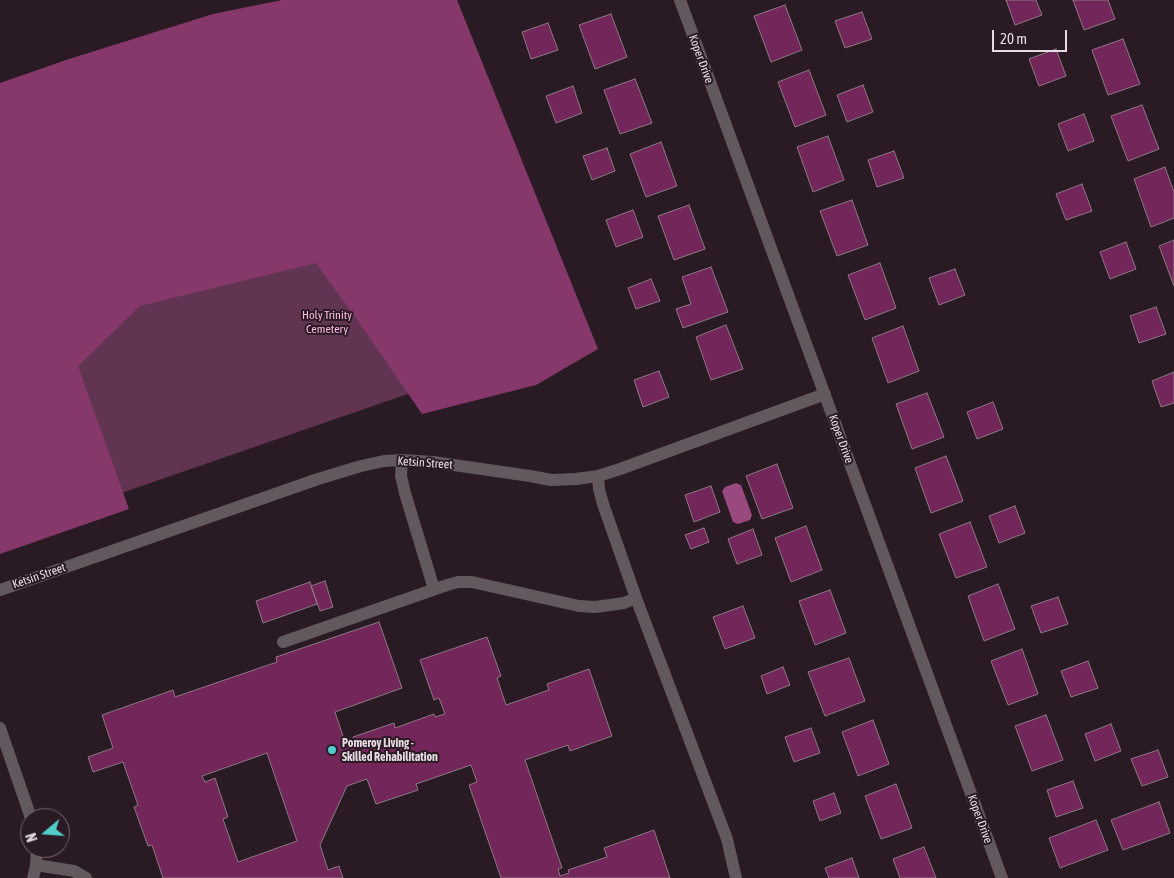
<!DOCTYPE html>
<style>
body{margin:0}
#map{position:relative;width:1174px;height:878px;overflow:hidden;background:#2a1a24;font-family:"Asap Condensed",sans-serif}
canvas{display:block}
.north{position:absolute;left:20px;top:808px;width:50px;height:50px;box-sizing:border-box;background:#2a1a24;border:1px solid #756770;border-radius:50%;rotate:252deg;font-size:14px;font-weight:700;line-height:20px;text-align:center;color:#e6dbe1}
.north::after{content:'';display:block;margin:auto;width:18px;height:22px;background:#53cdca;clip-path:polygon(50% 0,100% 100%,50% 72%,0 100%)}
.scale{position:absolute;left:992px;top:30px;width:75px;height:22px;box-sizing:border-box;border:2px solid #e6dbe1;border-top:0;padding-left:6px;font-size:15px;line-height:18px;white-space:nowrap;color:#e6dbe1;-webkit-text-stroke:4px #2a1a24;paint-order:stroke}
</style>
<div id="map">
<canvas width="1174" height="878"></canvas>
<div class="north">N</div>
<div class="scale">20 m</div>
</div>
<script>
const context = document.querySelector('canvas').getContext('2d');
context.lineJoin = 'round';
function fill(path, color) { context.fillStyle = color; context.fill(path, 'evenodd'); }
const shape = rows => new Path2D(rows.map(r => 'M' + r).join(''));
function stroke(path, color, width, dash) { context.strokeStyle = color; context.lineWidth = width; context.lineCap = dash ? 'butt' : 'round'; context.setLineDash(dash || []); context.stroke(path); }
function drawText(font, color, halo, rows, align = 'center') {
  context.font = font + ' "Asap Condensed",sans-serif'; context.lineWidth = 4; context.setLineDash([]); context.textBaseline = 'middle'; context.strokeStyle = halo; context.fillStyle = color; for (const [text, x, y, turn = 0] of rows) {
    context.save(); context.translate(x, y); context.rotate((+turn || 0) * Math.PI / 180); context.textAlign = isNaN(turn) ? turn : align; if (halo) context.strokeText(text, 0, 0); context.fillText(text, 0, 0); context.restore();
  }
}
fill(shape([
 [393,198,451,379,0,535,0,337]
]), '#613551');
fill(shape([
 [282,0,457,0,598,349,536,385,422,414,365,331,316,263,140,306,78,366,129,509,0,554,0,83,69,59,213,14]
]), '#86386b');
fill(shape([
 [736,483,741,485,752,515,750,520,738,524,733,522,722,491,725,487]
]), '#99497d');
const building = shape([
 [1006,0,1036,0,1042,15,1015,25,1006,0],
 [1073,0,1108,0,1115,19,1084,30,1073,0],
 [785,5,802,50,771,62,754,16,785,5],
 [862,12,872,39,845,48,835,21,862,12],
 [611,14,627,57,595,69,579,25,611,14],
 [548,23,558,50,531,59,522,32,548,23],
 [1123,39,1140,84,1108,95,1092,50,1123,39],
 [1056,49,1066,76,1039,86,1029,59,1056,49],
 [809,70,826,115,795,127,778,82,809,70],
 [635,79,652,123,620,134,604,90,635,79],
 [863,85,873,112,847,122,837,95,863,85],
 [573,86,582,113,556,123,546,96,573,86],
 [1142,105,1159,149,1128,161,1111,116,1142,105],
 [1084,114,1094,141,1068,151,1058,124,1084,114],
 [828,136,844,180,813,192,797,147,828,136],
 [661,142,677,186,646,197,630,154,661,142],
 [607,148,615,171,592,180,583,156,607,148],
 [894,151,904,178,877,187,868,160,894,151],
 [1165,167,1174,192,1174,218,1151,227,1134,179,1165,167],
 [1082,184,1092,211,1066,220,1056,194,1082,184],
 [852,200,868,245,837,256,820,211,852,200],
 [689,205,705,249,674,260,658,216,689,205],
 [633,210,643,237,616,247,606,220,633,210],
 [1174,240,1174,286,1159,246,1174,240],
 [1126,242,1136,269,1110,279,1100,252,1126,242],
 [880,263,896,308,865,320,848,275,880,263],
 [711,267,728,312,683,328,676,309,691,304,682,277,711,267],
 [955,269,965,295,939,305,929,278,955,269],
 [651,279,660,301,636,309,628,288,651,279],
 [1156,307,1166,334,1139,343,1130,316,1156,307],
 [726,325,743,369,711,380,696,337,726,325],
 [903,326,919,371,888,383,872,338,903,326],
 [659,371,669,397,643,407,634,380,659,371],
 [1174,372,1174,403,1161,407,1152,381,1174,372],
 [927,393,944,437,912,449,896,404,927,393],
 [993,402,1003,429,977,439,967,412,993,402],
 [946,456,963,501,931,513,915,468,946,456],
 [777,464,793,508,762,519,746,476,777,464],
 [711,486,720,512,694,522,685,495,711,486],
 [1015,506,1025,533,999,543,989,516,1015,506],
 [970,522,987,567,956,578,939,534,970,522],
 [806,526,822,570,791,582,775,538,806,526],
 [704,528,709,542,691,549,685,535,704,528],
 [753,529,762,555,737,564,728,539,753,529],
 [325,581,333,607,320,611,311,586,325,581],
 [310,582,317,604,263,623,256,601,310,582],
 [998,584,1015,629,984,641,968,596,998,584],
 [830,590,846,633,815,645,799,601,830,590],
 [1058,597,1068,624,1041,633,1031,606,1058,597],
 [743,606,755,638,725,649,713,617,743,606],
 [379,622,402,688,335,712,346,745,355,742,353,737,394,723,395,728,434,714,435,717,445,714,439,698,434,700,420,660,487,637,501,676,497,678,506,705,549,690,547,684,589,669,612,736,570,751,568,745,525,760,562,868,558,869,560,876,569,873,568,870,607,857,604,848,654,830,670,878,501,878,469,785,477,782,471,765,416,784,418,790,376,804,367,779,347,786,320,845,328,870,339,866,343,878,163,878,152,845,148,846,134,807,138,805,123,762,93,772,88,757,113,748,102,715,173,690,175,697,277,662,276,657,379,622],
 [267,753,297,841,238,862,223,819,228,817,215,778,205,782,202,776,267,753],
 [1022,649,1038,694,1008,705,991,661,1022,649],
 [849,658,865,701,825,716,808,672,849,658],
 [1088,661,1098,688,1071,697,1061,671,1088,661],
 [783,667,790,685,767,694,761,676,783,667],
 [1046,715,1063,760,1032,771,1015,726,1046,715],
 [873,720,889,764,858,776,842,732,873,720],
 [1111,724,1121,751,1095,761,1085,734,1111,724],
 [811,728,820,753,794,762,785,737,811,728],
 [1158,750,1168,777,1142,786,1131,759,1158,750],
 [1073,781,1083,808,1056,817,1047,790,1073,781],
 [896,784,912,828,881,839,865,796,896,784],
 [834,793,841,813,820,821,813,801,834,793],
 [1159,802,1170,833,1123,850,1111,820,1159,802],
 [1096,820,1108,850,1060,868,1049,838,1096,820],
 [924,847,936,878,900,878,893,859,924,847],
 [852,858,859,878,829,878,825,868,852,858]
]);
fill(building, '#72265a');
stroke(building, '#8d7985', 1);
stroke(shape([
 [680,0,1002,878],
 [402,460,401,476,405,493,434,589],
 [598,476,599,489,603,504,636,598,727,839,736,878],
 [0,590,318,479,361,466,384,461,402,460,433,462,530,476,551,480,576,479,598,476,620,469,825,394],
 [283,642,447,585,458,582,472,582,579,606,595,607,610,605,624,603,636,598],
 [0,728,31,818],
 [36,865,74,871,86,878],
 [33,878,36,865,37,848]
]), '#61595d', 12);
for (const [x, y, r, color] of [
 [332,750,5,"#53cdca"]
]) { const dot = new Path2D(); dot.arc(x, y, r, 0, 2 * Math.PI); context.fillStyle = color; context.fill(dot); stroke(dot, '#2a1a24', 2); }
drawText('12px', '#e6dbe1', '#2a1a24', [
 ["Koper Drive",701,59,70],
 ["Koper Drive",841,439,70],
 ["Ketsin Street",425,463,4],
 ["Ketsin Street",39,576,-19],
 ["Koper Drive",980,819,70]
]);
drawText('12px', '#febbe3', '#2a1a24', [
 ["Holy Trinity",327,315],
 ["Cemetery",327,329]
]);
drawText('bold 12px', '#e6dbe1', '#2a1a24', [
 ["Pomeroy Living -",342,743],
 ["Skilled Rehabilitation",342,757]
], 'left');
</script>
